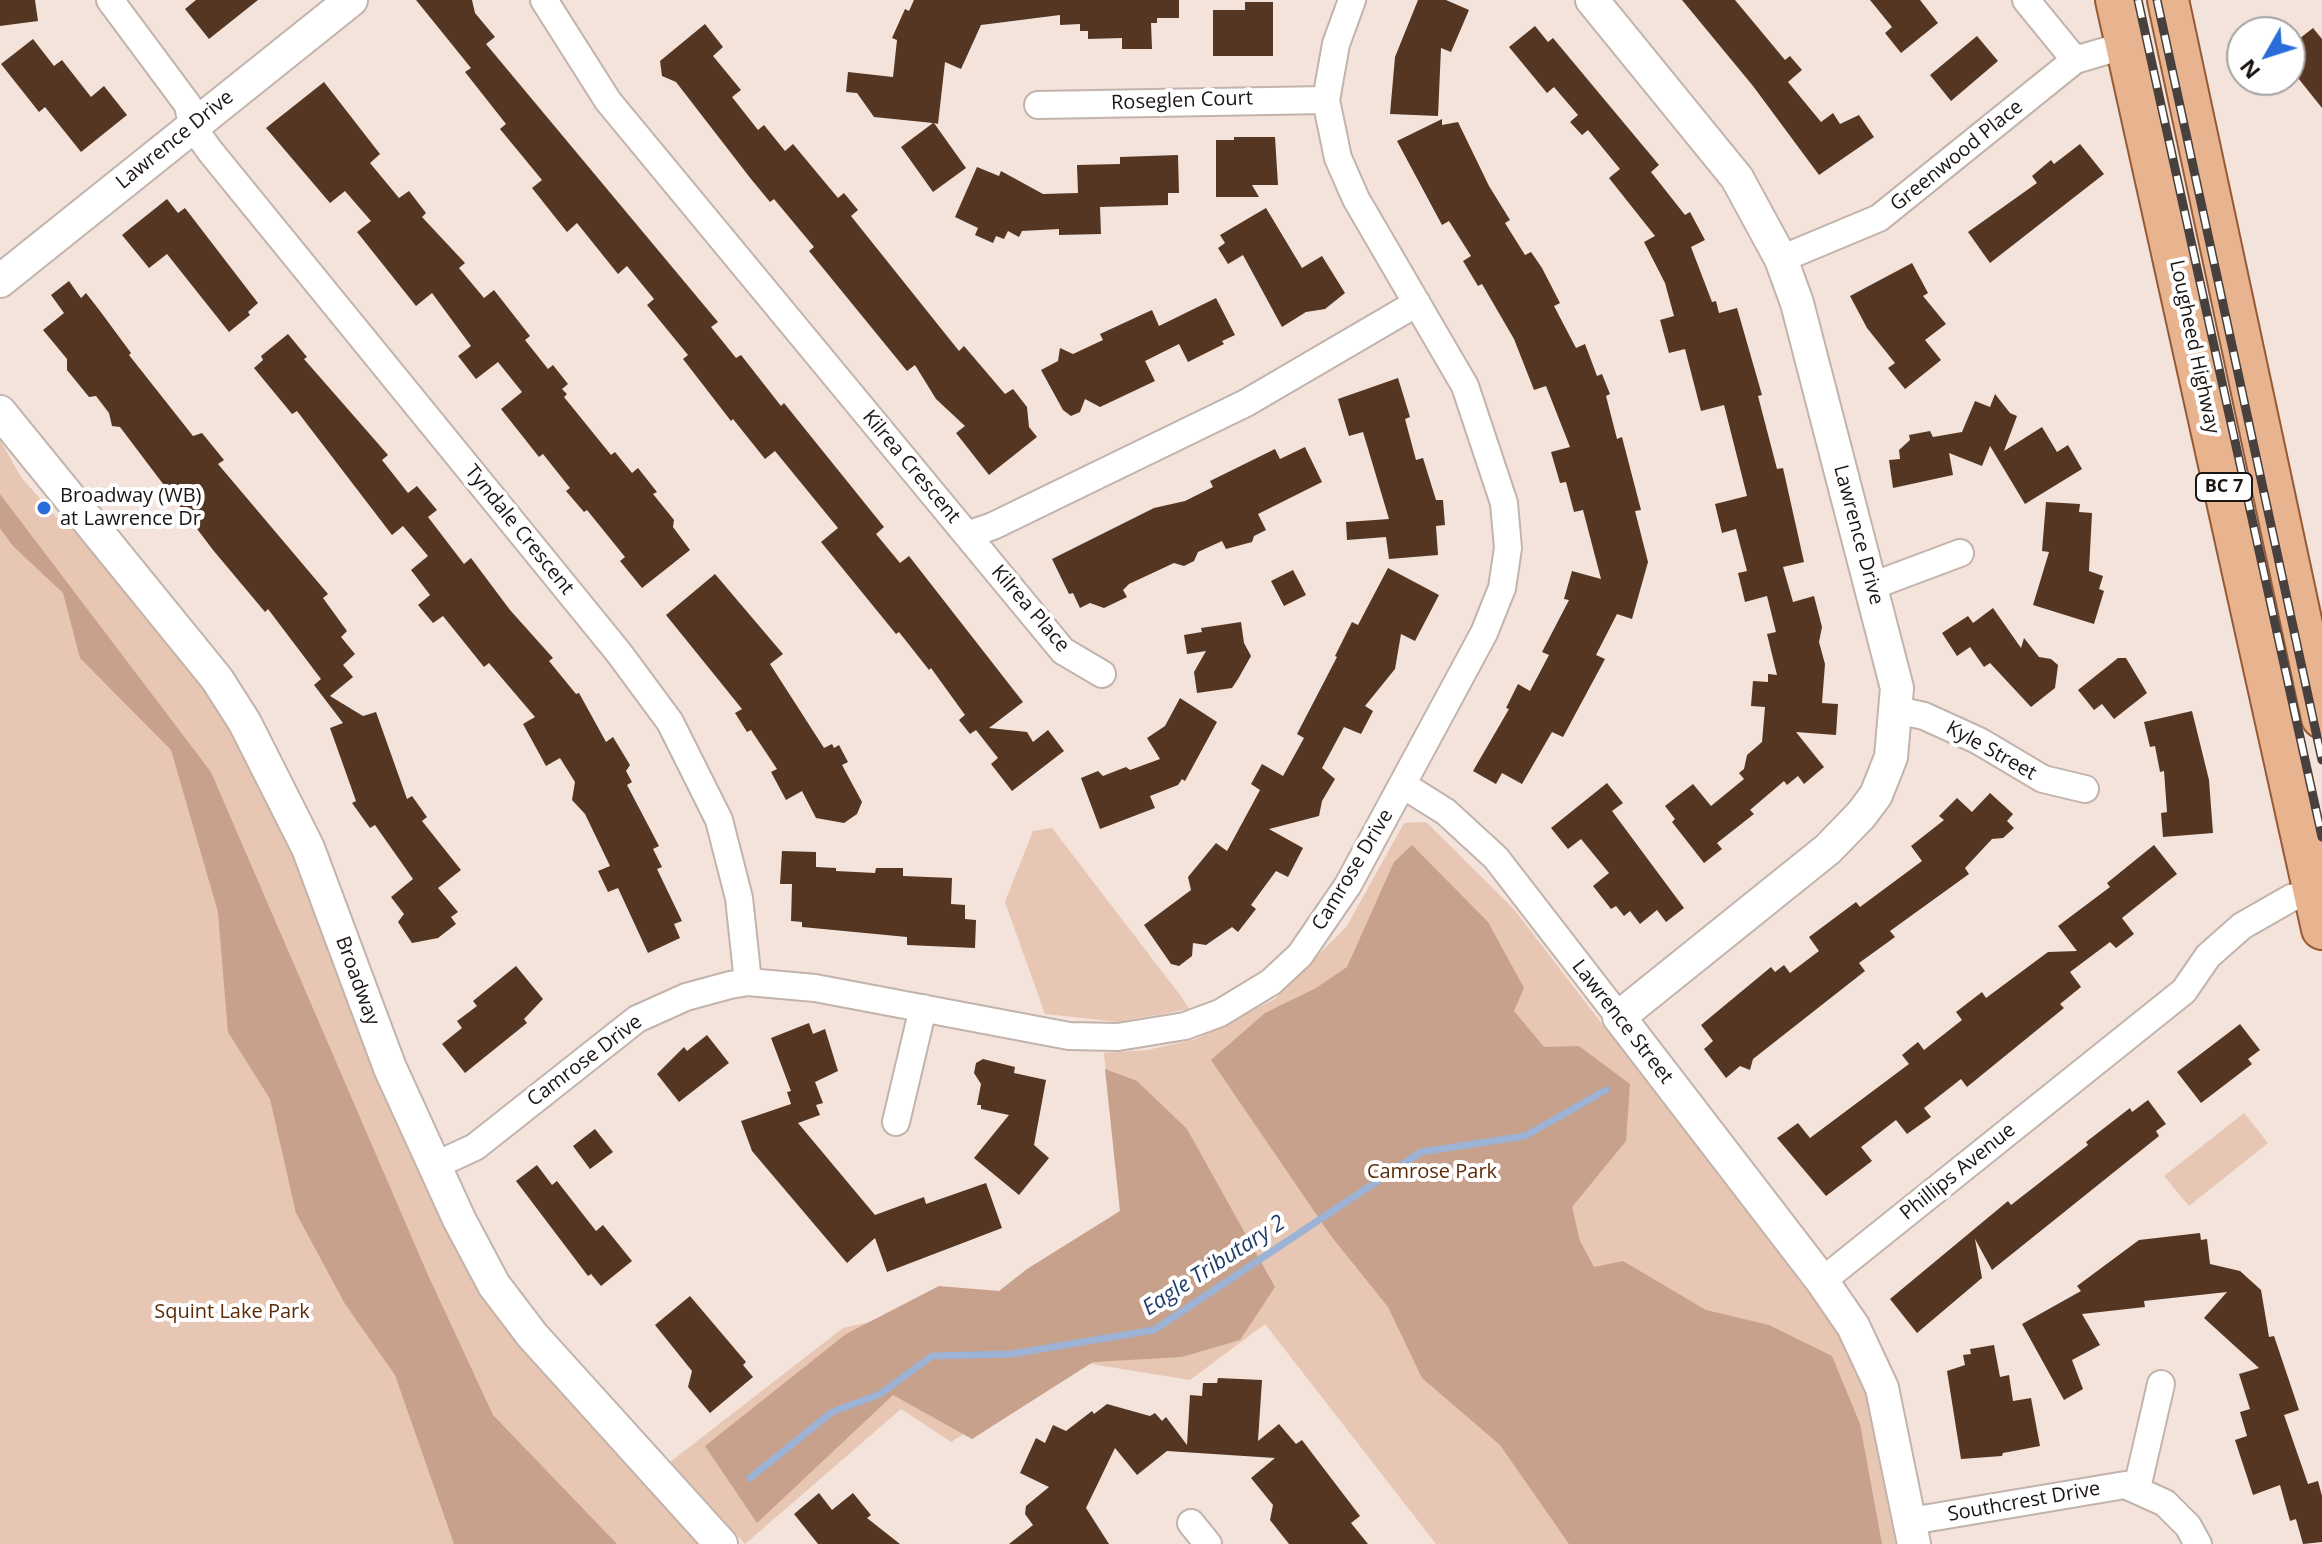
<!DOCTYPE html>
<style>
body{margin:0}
#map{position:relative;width:2322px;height:1544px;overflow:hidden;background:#f3e3db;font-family:"Open Sans",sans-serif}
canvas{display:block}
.north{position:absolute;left:2226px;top:16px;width:80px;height:80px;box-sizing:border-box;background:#fff;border:2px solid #a4a2a1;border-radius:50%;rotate:231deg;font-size:22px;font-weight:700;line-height:32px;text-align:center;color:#1c1613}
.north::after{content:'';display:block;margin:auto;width:28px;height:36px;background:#286dd9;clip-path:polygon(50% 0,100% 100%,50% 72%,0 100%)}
</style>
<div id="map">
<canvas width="2322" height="1544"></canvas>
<div class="north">N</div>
</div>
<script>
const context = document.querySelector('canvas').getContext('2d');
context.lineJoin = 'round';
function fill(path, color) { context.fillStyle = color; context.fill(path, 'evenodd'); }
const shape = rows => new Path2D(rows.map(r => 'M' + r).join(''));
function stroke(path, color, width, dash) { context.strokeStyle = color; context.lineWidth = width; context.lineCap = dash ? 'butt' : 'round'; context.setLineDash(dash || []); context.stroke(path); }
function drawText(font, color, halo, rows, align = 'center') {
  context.font = font + ' "Open Sans",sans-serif'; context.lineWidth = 8; context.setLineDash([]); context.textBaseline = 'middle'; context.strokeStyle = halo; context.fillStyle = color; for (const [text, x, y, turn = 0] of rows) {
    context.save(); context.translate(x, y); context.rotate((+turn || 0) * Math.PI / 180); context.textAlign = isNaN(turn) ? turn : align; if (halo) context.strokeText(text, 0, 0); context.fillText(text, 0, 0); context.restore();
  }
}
fill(shape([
 [0,440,21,477,56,517,82,536,202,683,234,731,280,818,463,1258,702,1544,0,1544],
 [1426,822,1513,908,1818,1305,1848,1349,1870,1400,1898,1544,1436,1544,1265,1324,1190,1380,1079,1362,951,1442,901,1409,745,1544,670,1462,843,1328,999,1294,1120,1211,1104,1053,1147,1050,1196,1039,1275,999,1347,926,1404,823],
 [1052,828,1180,995,1189,1009,1119,1022,1045,1014,1005,902,1033,831],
 [2244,1113,2268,1143,2189,1206,2164,1176]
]), '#e7c6b3');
fill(shape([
 [0,494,211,772,428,1275,493,1415,617,1544,454,1544,395,1375,345,1304,296,1213,270,1099,228,1032,218,912,171,750,80,658,63,593,13,546,0,528],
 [1412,845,1488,922,1524,988,1514,1011,1544,1047,1579,1046,1630,1084,1626,1141,1572,1207,1580,1241,1594,1267,1623,1261,1706,1310,1769,1325,1832,1356,1860,1424,1882,1544,1569,1544,1500,1445,1422,1378,1388,1307,1331,1236,1211,1060,1265,1013,1316,988,1347,967,1394,862],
 [1105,1069,1137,1081,1187,1129,1275,1287,1240,1340,1182,1357,1093,1362,972,1439,893,1395,757,1523,705,1446,846,1334,939,1286,999,1291,1027,1269,1120,1211]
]), '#c7a18b');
stroke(shape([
 [750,1478,832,1412,880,1394,932,1356,1011,1354,1154,1330,1421,1152,1525,1136,1606,1090]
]), '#9db3d5', 7);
fill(shape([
 [0,0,35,0,38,21,0,26],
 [196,0,258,0,209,39,185,9],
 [416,0,472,0,475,13,495,37,486,44,718,322,711,327,736,358,741,355,781,406,784,403,884,527,876,534,900,563,909,556,1023,702,989,728,1027,732,1033,742,1048,730,1064,751,1012,791,991,764,998,758,976,730,970,734,959,720,965,715,931,668,929,670,899,632,896,634,821,542,838,528,775,451,765,459,733,419,731,421,683,359,688,355,647,305,654,299,627,266,618,274,577,223,567,232,532,188,542,180,500,129,506,124,465,72,471,68],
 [914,0,1179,0,1179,18,1157,18,1157,23,1151,23,1152,49,1122,49,1122,38,1088,39,1088,31,1080,31,1080,24,1060,25,1060,15,981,25,961,69,945,62,938,124,934,123,966,168,933,192,901,147,933,123,874,117,857,93,846,92,848,72,893,77,897,40,892,38,905,9,909,11],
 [1418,0,1446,0,1469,10,1451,52,1441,48,1438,116,1390,114,1395,57],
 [1682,0,1735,0,1785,60,1790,56,1802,70,1788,82,1821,122,1833,113,1840,124,1859,115,1874,137,1819,175,1753,86],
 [1870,0,1920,0,1938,23,1901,53,1885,33,1892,27],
 [1245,2,1273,2,1273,56,1213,56,1213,10,1245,10],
 [705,24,723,47,713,56,741,90,732,97,758,130,764,125,785,151,793,144,838,198,844,193,858,210,851,216,959,351,964,346,1005,394,1013,389,1027,407,1029,427,1037,437,989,475,956,433,965,426,936,399,915,365,907,371,809,251,814,247,774,199,770,202,751,179,676,82,662,76,660,61],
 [1535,26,1548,42,1553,38,1659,165,1651,172,1685,215,1690,212,1705,240,1691,247,1712,302,1716,301,1719,313,1737,308,1762,395,1758,396,1777,469,1783,468,1804,562,1783,567,1793,602,1814,596,1822,627,1819,642,1825,664,1822,703,1838,704,1836,735,1796,732,1824,767,1804,784,1798,776,1787,785,1784,781,1750,810,1754,814,1717,843,1722,849,1704,863,1672,822,1675,819,1665,806,1693,784,1711,806,1744,779,1739,773,1744,769,1747,755,1762,742,1765,707,1751,706,1753,681,1768,682,1768,674,1777,675,1767,634,1776,632,1767,596,1745,602,1738,573,1747,571,1736,529,1722,533,1715,504,1747,496,1724,405,1701,411,1685,349,1669,353,1660,320,1674,316,1665,283,1644,242,1655,236,1609,178,1620,169,1588,130,1582,135,1570,122,1578,115,1554,87,1547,93,1509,47],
 [2313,28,2322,39,2322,108,2290,68,2290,46],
 [1977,36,1998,61,1951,101,1930,75],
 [33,39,54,66,62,60,91,97,104,86,127,115,81,152,45,107,39,112,1,64],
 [324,82,380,154,370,163,399,198,409,191,426,213,422,217,465,263,459,268,484,298,494,290,530,336,525,340,548,369,553,365,568,384,562,389,567,394,564,397,611,455,615,452,632,473,638,468,657,492,653,494,674,520,673,527,690,550,642,588,620,561,625,557,587,510,584,512,566,491,570,488,543,454,539,457,501,409,522,392,498,362,476,379,458,356,471,346,432,293,416,306,357,232,371,221,345,191,330,203,266,128],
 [1442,119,1442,125,1458,122,1489,186,1510,220,1505,223,1525,255,1531,252,1542,268,1560,303,1554,306,1576,348,1585,344,1597,376,1602,374,1610,394,1606,396,1617,439,1622,437,1641,510,1635,511,1648,562,1632,619,1617,614,1596,655,1605,659,1563,737,1552,732,1522,784,1502,773,1496,784,1473,771,1509,709,1506,708,1518,684,1530,691,1549,655,1542,652,1569,600,1564,599,1572,571,1601,579,1583,510,1574,512,1566,482,1560,483,1551,452,1570,447,1546,386,1534,390,1514,339,1482,284,1478,286,1463,261,1471,256,1449,221,1442,225,1397,141],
 [1234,137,1275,137,1278,185,1252,185,1259,197,1216,197,1216,140,1234,140],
 [2080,144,2104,174,1990,263,1968,232,2037,183,2032,176,2051,160,2054,164],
 [1178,155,1179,193,1168,193,1168,205,1100,207,1101,234,1059,235,1059,229,1022,231,1019,237,1008,231,1004,239,996,236,993,243,975,235,978,228,955,217,977,167,999,176,1001,171,1043,194,1078,193,1077,165,1120,164,1120,157],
 [167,199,178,213,185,208,258,303,248,312,250,315,229,332,167,254,149,268,122,235],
 [1266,208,1302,268,1322,256,1345,293,1325,309,1306,312,1282,327,1243,255,1228,264,1218,248,1225,243,1220,235],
 [1912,263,1928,293,1923,296,1946,324,1925,340,1941,360,1905,389,1888,368,1895,363,1867,328,1850,296],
 [69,281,81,298,86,293,100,311,131,353,129,355,193,436,202,433,224,460,218,464,328,594,323,598,347,631,341,637,355,654,343,665,353,677,330,696,363,716,376,712,407,799,412,796,427,817,422,821,461,870,438,888,458,912,451,917,456,924,438,938,412,943,398,922,404,914,391,897,413,879,375,825,370,828,352,803,356,801,330,728,343,723,314,685,321,679,268,609,265,612,213,550,120,427,112,426,109,413,96,396,89,397,67,370,67,359,43,330,64,313,51,295],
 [1216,298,1235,335,1222,341,1224,344,1188,362,1179,344,1145,361,1155,381,1100,407,1085,399,1080,412,1071,416,1063,410,1041,370,1058,361,1060,348,1073,354,1103,340,1100,334,1152,310,1159,326],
 [288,334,307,357,304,359,388,455,382,460,408,493,417,486,437,510,428,517,464,564,471,558,510,610,553,658,549,661,576,694,579,693,606,742,613,737,630,765,626,771,632,782,627,785,659,846,653,849,662,867,657,869,682,921,674,924,680,938,648,953,618,888,608,892,598,871,610,866,585,814,572,800,575,782,560,758,546,766,523,724,535,717,489,663,484,667,443,616,433,623,418,605,430,595,411,570,428,556,403,526,392,535,297,411,292,414,254,368,263,360,261,356],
 [1398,378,1410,417,1405,419,1416,460,1423,458,1436,500,1443,500,1445,525,1436,526,1438,555,1389,559,1386,537,1347,540,1346,522,1389,519,1363,432,1349,436,1338,399],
 [1995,394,2010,413,2017,416,2004,451,2042,427,2057,452,2068,445,2082,469,2025,504,1990,446,1982,466,1949,453,1953,475,1893,488,1889,460,1900,459,1899,450,1910,440,1909,435,1930,431,1933,437,1962,432,1975,401,1990,407],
 [1305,447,1322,482,1258,514,1266,530,1254,536,1252,542,1226,549,1222,541,1198,552,1194,561,1184,566,1174,563,1129,584,1123,590,1127,597,1104,608,1090,603,1080,608,1073,593,1069,594,1052,559,1154,508,1185,501,1213,487,1210,481,1275,449,1280,459],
 [2046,502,2080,504,2079,512,2092,513,2089,571,2103,576,2099,589,2104,591,2094,624,2033,605,2049,552,2042,551],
 [1388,568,1439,595,1415,641,1401,634,1395,669,1365,706,1373,711,1361,734,1344,727,1322,768,1335,779,1322,801,1319,816,1269,829,1303,848,1288,877,1276,871,1251,905,1256,909,1238,932,1232,927,1206,945,1193,943,1192,956,1179,966,1171,964,1144,925,1191,890,1188,877,1216,843,1227,851,1260,790,1251,784,1262,764,1283,776,1304,738,1297,734,1337,657,1335,656,1352,622,1358,625],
 [1293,570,1306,595,1284,606,1271,581],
 [715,574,783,654,770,664,824,748,832,744,834,748,839,745,848,762,842,765,862,802,857,814,844,823,816,818,802,791,786,800,771,772,777,769,751,730,747,732,735,713,742,709,666,615],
 [1993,608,2021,648,2024,638,2039,657,2051,659,2058,665,2055,688,2031,707,1990,663,1984,667,1970,647,1957,656,1942,633,1968,616,1973,623],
 [1241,622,1244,643,1251,656,1238,679,1232,688,1197,693,1194,672,1206,651,1187,654,1184,635,1202,632,1201,628],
 [2118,658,2126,658,2147,693,2114,719,2102,704,2094,710,2078,690],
 [1180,698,1217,722,1185,781,1182,779,1178,785,1150,796,1155,808,1100,829,1081,778,1098,771,1103,776,1126,767,1130,770,1160,759,1147,738,1165,726],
 [2192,711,2209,780,2213,833,2163,837,2161,813,2167,812,2164,771,2160,772,2155,746,2150,747,2144,722],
 [1607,783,1623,803,1612,811,1684,908,1666,922,1657,910,1640,924,1630,911,1624,916,1616,906,1611,909,1593,886,1609,873,1581,839,1568,849,1551,828],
 [1990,793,2013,814,2007,821,2014,828,2003,838,1992,839,1965,868,1969,874,1890,931,1895,937,1859,963,1865,971,1753,1059,1750,1070,1740,1066,1726,1078,1704,1049,1713,1041,1701,1025,1771,967,1775,972,1784,965,1790,973,1819,951,1809,937,1856,902,1860,907,1922,861,1911,846,1944,820,1939,816,1957,798,1972,812],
 [2154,845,2177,874,2122,918,2134,934,2116,948,2110,942,2070,972,2081,987,2060,1004,2064,1008,1967,1087,1961,1079,1924,1108,1931,1117,1907,1134,1896,1120,1861,1147,1872,1161,1826,1196,1777,1138,1798,1123,1810,1138,1909,1064,1902,1055,1918,1042,1924,1050,1962,1020,1956,1012,1982,992,1986,998,2048,952,2077,951,2058,926,2110,887,2107,883],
 [782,851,816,852,816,867,836,868,836,871,875,873,876,868,903,868,903,876,952,878,951,904,965,905,965,919,976,920,975,948,907,945,907,937,802,927,802,922,791,921,792,884,780,884],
 [516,966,543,999,524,1019,527,1023,465,1073,442,1044,462,1028,457,1021,477,1006,473,1001],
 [809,1023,813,1034,825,1029,838,1071,815,1082,823,1103,816,1105,820,1115,798,1123,875,1215,924,1197,926,1204,986,1183,1002,1228,887,1272,875,1238,847,1263,752,1151,741,1121,791,1104,787,1092,791,1091,771,1038],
 [2240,1024,2260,1050,2248,1059,2252,1064,2201,1103,2177,1072],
 [707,1035,729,1063,679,1102,657,1074,684,1047,687,1051],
 [983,1059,1015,1067,1014,1073,1046,1080,1034,1145,1049,1158,1019,1195,974,1158,1009,1115,981,1109,981,1105,977,1105,981,1084,974,1073,976,1063],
 [2148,1100,2166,1124,2156,1131,2159,1136,1992,1270,1975,1239,1982,1278,1917,1333,1890,1299,2008,1201,2011,1205,2088,1145,2086,1142,2130,1108,2132,1112],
 [595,1129,613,1152,590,1169,573,1146],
 [537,1165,552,1185,557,1181,596,1231,603,1225,632,1261,601,1286,591,1274,588,1276,516,1181],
 [2200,1233,2201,1240,2207,1239,2210,1264,2240,1271,2261,1290,2269,1337,2274,1336,2299,1410,2284,1415,2308,1484,2318,1481,2322,1496,2322,1542,2303,1544,2296,1519,2290,1521,2280,1485,2253,1495,2235,1440,2247,1436,2240,1412,2250,1409,2239,1374,2259,1368,2204,1318,2227,1292,2144,1301,2145,1307,2082,1314,2100,1345,2072,1360,2083,1389,2064,1400,2022,1324,2081,1291,2077,1286,2139,1240],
 [690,1296,746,1362,743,1365,753,1377,710,1413,688,1387,692,1371,655,1325],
 [1994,1345,2000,1377,2009,1375,2013,1401,2031,1398,2040,1446,2003,1453,2002,1456,1961,1459,1947,1371,1965,1365,1963,1355,1971,1354,1970,1349],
 [1218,1378,1262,1380,1258,1441,1279,1424,1296,1444,1302,1440,1360,1516,1351,1523,1368,1544,1289,1544,1270,1520,1273,1505,1251,1478,1275,1458,1167,1451,1137,1475,1115,1448,1086,1508,1109,1544,1009,1544,1033,1525,1025,1514,1026,1506,1049,1487,1020,1473,1036,1438,1045,1443,1053,1425,1066,1431,1092,1411,1094,1414,1107,1404,1150,1416,1155,1413,1162,1421,1166,1417,1187,1445,1190,1395,1202,1396,1203,1383,1217,1383],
 [819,1493,832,1510,853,1493,871,1515,867,1518,900,1544,818,1544,794,1514]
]), '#553622');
const minor = shape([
 [110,0,188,105,192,126,210,151,619,653,670,722,719,820,739,898,748,982],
 [544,0,608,101,967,535,993,526,1246,403,1417,303],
 [2026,0,2075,60],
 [1038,105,1326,100],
 [1781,259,1879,218,2075,60,2126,45],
 [967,535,1063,651,1102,674],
 [1872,586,1960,553],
 [1897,710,1924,716,1979,741,2043,779,2085,789],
 [1403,785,1446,812,1496,858,1619,1017],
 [896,1122,923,1008],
 [434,1166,475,1147,637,1019,686,997,730,985,748,982,815,988,1069,1036,1118,1037,1185,1026,1220,1013,1271,982,1300,955,1348,885,1484,633,1502,588,1508,548,1504,503,1465,386,1356,199,1338,158,1326,100,1336,44,1352,0],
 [1822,1281,2184,991,2208,956,2242,926,2291,898,2314,893],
 [2137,1488,2161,1384],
 [1911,1521,2125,1485,2165,1503,2188,1526,2198,1544],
 [1191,1523,1208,1544]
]);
const tertiary = shape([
 [1592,0,1737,178,1781,259,1797,303,1897,688,1891,757,1876,795,1861,815,1828,849,1619,1017,1822,1281,1853,1326,1882,1388,1914,1544],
 [0,281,351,0],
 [0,412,217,679,245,723,308,848,390,1068,459,1219,494,1285,532,1335,721,1544]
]);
const primary = shape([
 [2116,0,2322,929],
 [2168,0,2322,718]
]);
stroke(minor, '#c2b3ab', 30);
stroke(tertiary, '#c2b3ab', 36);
stroke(primary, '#965b34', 44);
stroke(minor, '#fff', 26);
stroke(tertiary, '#fff', 32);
stroke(primary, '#e8b38f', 40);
const rail = shape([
 [2138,0,2322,837],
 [2157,0,2322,760]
]);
stroke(rail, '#48403c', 9);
stroke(rail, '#fff', 6, [18]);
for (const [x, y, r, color] of [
 [44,508,8,"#286dd9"]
]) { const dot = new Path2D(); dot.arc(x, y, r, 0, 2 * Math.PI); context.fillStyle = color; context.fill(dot); stroke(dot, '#fff', 3); }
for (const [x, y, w] of [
 [2224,487,56]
]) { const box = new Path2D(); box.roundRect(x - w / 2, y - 14, w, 28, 6); context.fillStyle = '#fff'; context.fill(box); stroke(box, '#1c1613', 2); }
drawText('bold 18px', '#1c1613', null, [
 ["BC 7",2224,487]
]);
drawText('20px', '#1c1613', '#fff', [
 ["Roseglen Court",1182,101,-2],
 ["Lawrence Drive",175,140,-39],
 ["Greenwood Place",1957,156,-39],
 ["Lougheed Highway",2194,347,78],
 ["Kilrea Crescent",911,467,50],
 ["Tyndale Crescent",519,530,51],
 ["Lawrence Drive",1858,535,75],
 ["Kilrea Place",1030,609,49],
 ["Kyle Street",1991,751,29],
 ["Camrose Drive",1353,870,-59],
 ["Broadway",357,981,70],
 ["Lawrence Street",1622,1022,52],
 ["Camrose Drive",585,1061,-37],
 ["Phillips Avenue",1958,1172,-39],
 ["Southcrest Drive",2024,1502,-10]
]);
drawText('20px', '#1c1613', '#fff', [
 ["Broadway (WB)",60,496],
 ["at Lawrence Dr",60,519]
], 'left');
drawText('20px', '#5c2b05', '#fff', [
 ["Camrose Park",1432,1172],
 ["Squint Lake Park",232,1312]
]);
drawText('italic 22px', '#203c69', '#fff', [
 ["Eagle Tributary 2",1214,1266,-33]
]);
</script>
